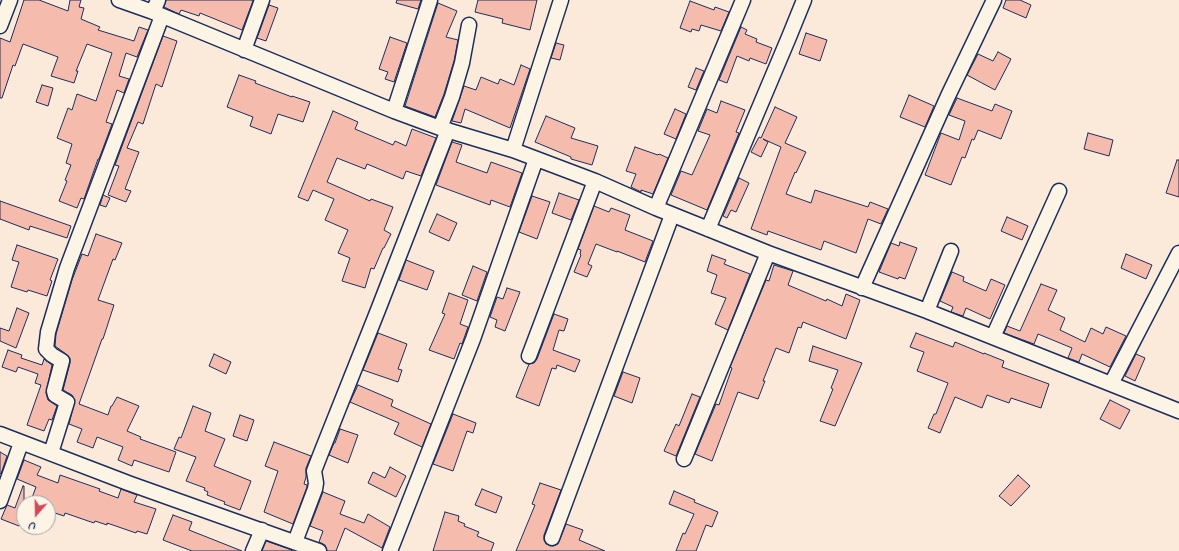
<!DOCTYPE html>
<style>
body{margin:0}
#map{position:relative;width:1179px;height:551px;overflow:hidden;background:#fbeada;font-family:Mynerve,sans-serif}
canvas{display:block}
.north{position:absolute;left:16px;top:495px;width:40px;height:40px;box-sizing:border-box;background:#fcf5e5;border:1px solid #a2a6af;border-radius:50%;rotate:200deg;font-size:11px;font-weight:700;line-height:16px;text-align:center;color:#1b2f5e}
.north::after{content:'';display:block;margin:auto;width:14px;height:18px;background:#d1495b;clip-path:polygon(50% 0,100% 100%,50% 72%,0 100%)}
</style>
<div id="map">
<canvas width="1179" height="551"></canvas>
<div class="north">U</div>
</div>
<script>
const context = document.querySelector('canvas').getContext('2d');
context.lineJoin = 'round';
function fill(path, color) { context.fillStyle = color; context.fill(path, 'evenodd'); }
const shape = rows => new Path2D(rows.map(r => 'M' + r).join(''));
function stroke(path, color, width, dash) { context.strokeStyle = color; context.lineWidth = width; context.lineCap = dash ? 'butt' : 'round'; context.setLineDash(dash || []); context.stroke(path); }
const building = shape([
 [24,0,39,0,68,11,70,0,81,0,79,7,84,8,81,19,100,27,98,30,134,41,139,27,148,30,137,57,126,53,119,76,129,79,124,93,117,90,106,122,112,124,99,159,98,159,84,199,81,198,77,208,59,201,67,181,65,180,71,165,66,163,72,144,57,138,68,108,72,110,77,94,96,101,112,53,87,44,76,71,78,71,74,83,51,76,58,57,23,44,15,66,13,65,2,98,0,98,0,38,10,42,24,0],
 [166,0,251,0,253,1,242,30,200,13,199,16,181,10,179,14,164,7,166,0],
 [397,0,421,0,418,9,396,3,397,0],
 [478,0,537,0,530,30,502,23,503,19,475,12,478,0],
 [1006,0,1020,0,1031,5,1026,18,1003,8,1006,0],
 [690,1,714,10,715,7,729,12,721,31,701,25,699,31,692,29,691,32,680,28,690,1],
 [438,3,457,11,446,37,458,40,454,61,444,94,435,117,405,106,438,3],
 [269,5,278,8,266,41,257,38,269,5],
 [741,27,747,30,745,34,757,39,756,42,772,48,766,64,750,58,749,61,737,56,727,83,719,80,741,27],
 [806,33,827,40,820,61,799,54,806,33],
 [163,36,177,41,162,87,156,84,143,124,138,122,127,148,139,152,125,189,131,191,126,202,108,195,119,166,115,165,163,36],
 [390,37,407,43,394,82,385,79,388,72,379,69,390,37],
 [556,43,564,45,560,60,551,58,556,43],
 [998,52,1011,59,995,90,967,75,978,54,993,61,998,52],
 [521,65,530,69,510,128,465,109,461,123,452,121,464,86,476,90,481,77,498,84,500,79,514,85,521,65],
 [696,68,704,71,696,90,688,87,696,68],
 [239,75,256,81,255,83,292,97,292,96,310,102,303,122,278,114,271,134,250,126,253,117,227,107,239,75],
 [42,85,53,88,48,106,36,102,42,85],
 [909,95,934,106,925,127,900,117,909,95],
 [957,98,992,111,995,104,1012,111,1001,139,978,130,974,140,972,139,965,158,962,157,951,185,925,175,941,133,959,140,965,121,949,115,957,98],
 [721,101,745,110,736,132,739,133,707,210,671,195,681,171,692,175,710,135,698,131,707,109,717,113,721,101],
 [775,107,797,117,785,143,806,152,796,173,795,172,786,194,811,203,815,190,868,207,870,202,888,209,881,224,868,219,856,253,824,241,821,250,768,231,767,235,751,229,781,147,763,139,768,142,761,157,751,152,759,137,761,138,775,107],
 [675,109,686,114,676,139,664,134,675,109],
 [333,111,358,122,355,129,393,145,395,141,406,146,412,129,436,138,421,176,406,171,403,179,367,164,365,169,337,158,327,182,370,201,371,199,393,207,384,230,391,234,384,248,383,248,374,269,371,268,365,288,342,281,350,258,338,253,348,230,325,220,334,199,313,190,308,201,298,197,333,111],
 [546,116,575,128,571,138,598,146,592,165,571,159,571,157,535,142,546,116],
 [1088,133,1113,140,1109,156,1084,149,1088,133],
 [452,142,462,145,456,162,487,173,491,162,522,173,510,207,491,200,490,205,436,185,452,142],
 [635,147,658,155,659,154,668,158,653,194,641,190,641,192,631,187,636,174,626,171,635,147],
 [1177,160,1179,160,1179,197,1166,193,1177,160],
 [739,178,749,183,736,212,731,210,727,218,723,216,739,178],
 [559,193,579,200,571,220,552,213,559,193],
 [103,195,110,198,106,207,100,205,103,195],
 [532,196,550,202,537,239,519,232,532,196],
 [0,201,71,226,67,238,30,226,29,230,0,219,0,201],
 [594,206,609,212,611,208,630,215,625,230,653,241,645,262,617,251,617,252,596,244,588,264,592,266,587,277,574,272,581,255,580,254,581,250,578,249,594,206],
 [437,214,457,223,449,241,429,232,437,214],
 [1007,217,1028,226,1022,240,1001,231,1007,217],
 [96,234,122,243,115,260,113,259,98,300,114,305,103,339,102,339,79,404,108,415,111,406,112,406,117,397,139,406,127,431,141,437,140,439,176,452,169,472,134,460,132,466,118,460,123,447,97,437,93,448,77,442,82,429,69,424,75,400,72,395,63,390,70,363,70,358,66,354,55,346,56,334,72,280,82,254,88,256,96,234],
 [900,242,917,248,905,279,899,277,898,279,879,272,891,243,899,246,900,242],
 [17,245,58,259,50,280,52,281,47,296,28,290,27,292,11,287,19,262,12,260,17,245],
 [1126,254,1152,265,1146,279,1121,268,1126,254],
 [712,255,726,260,724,264,750,274,728,330,715,324,726,298,711,293,717,275,707,271,712,255],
 [406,260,434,271,427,290,399,280,406,260],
 [774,265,793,271,788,285,826,301,827,299,842,306,846,294,860,300,846,339,803,322,801,328,798,327,789,353,776,348,763,381,765,381,758,399,738,392,712,461,695,454,716,404,719,405,732,368,730,367,766,280,769,281,774,265],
 [473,266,487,272,477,301,462,295,473,266],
 [952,272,964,277,963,281,986,291,991,279,1005,285,990,319,966,308,963,316,951,312,953,307,940,301,952,272],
 [1041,284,1057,290,1048,310,1065,318,1060,330,1085,342,1091,328,1103,334,1106,327,1126,336,1110,367,1082,354,1079,362,1068,358,1072,348,1038,334,1034,344,1004,333,1007,326,1020,331,1041,284],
 [507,288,520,292,505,331,495,327,497,320,490,317,497,297,503,299,507,288],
 [449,293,468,300,460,324,468,327,462,344,460,343,454,359,429,350,445,314,442,313,449,293],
 [17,308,29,313,16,348,0,341,0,328,9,331,17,308],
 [554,314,568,319,564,331,559,330,553,350,580,360,575,372,557,365,556,369,552,368,539,406,516,397,529,364,534,363,537,359,554,314],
 [378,333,407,344,398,369,402,370,398,382,363,370,378,333],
 [916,333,953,347,955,342,984,354,984,353,1004,361,1002,367,1049,384,1041,408,1011,398,1009,403,987,395,982,408,955,397,940,433,928,428,934,414,936,414,948,383,917,371,924,352,910,347,916,333],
 [813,346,862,363,835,426,820,421,833,389,831,388,838,370,809,361,813,346],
 [8,350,22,355,21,358,42,365,44,359,52,365,46,393,48,400,57,406,52,420,49,419,44,431,27,425,41,385,35,383,38,374,18,367,16,372,2,367,8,350],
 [214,354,231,362,226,374,209,366,214,354],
 [1136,354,1145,358,1135,381,1125,376,1136,354],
 [623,372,640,378,632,403,614,396,623,372],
 [358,385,393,400,391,406,431,424,422,447,394,434,399,423,350,402,358,385],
 [692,394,700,397,676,456,664,451,676,424,679,426,692,394],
 [1110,400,1130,410,1120,429,1100,419,1110,400],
 [193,406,211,413,205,431,225,439,214,466,251,481,240,510,224,504,225,502,207,495,208,492,204,490,205,488,186,481,196,457,174,449,179,437,181,438,193,406],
 [453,414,476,423,473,433,467,431,453,471,433,464,453,414],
 [240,415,254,420,247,441,233,436,240,415],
 [340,429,358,435,348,463,329,455,334,443,335,443,340,429],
 [274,442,311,456,306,468,306,477,304,484,307,485,307,487,293,524,264,512,278,471,265,466,274,442],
 [0,452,7,456,1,474,0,473,0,452],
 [24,460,41,467,37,475,58,483,60,475,100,489,99,491,118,498,121,489,137,495,134,502,156,509,147,534,137,531,136,533,107,523,107,525,95,521,94,523,65,513,64,516,49,511,51,503,30,503,36,487,17,479,24,460],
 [390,467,406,476,396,497,368,483,373,472,385,478,390,467],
 [1018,475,1030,486,1011,506,999,496,1018,475],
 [540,483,561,490,544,535,544,540,546,544,553,546,558,544,566,524,583,530,579,540,605,551,516,551,535,505,532,504,540,483],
 [23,486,24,486,24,512,19,526,1,519,7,505,15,508,23,486],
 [482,489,502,497,496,513,475,505,482,489],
 [674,491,695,500,694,502,718,512,712,527,706,525,696,551,676,551,683,533,685,534,694,514,669,504,674,491],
 [323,492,345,501,340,514,364,523,368,514,390,527,382,548,345,528,336,551,327,551,325,545,319,542,323,531,310,526,323,492],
 [445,512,459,516,458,521,465,524,464,526,479,532,477,536,494,543,491,551,433,551,445,512],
 [173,515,192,522,189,530,242,551,192,551,163,540,173,515],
 [266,541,292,550,292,551,262,551,266,541]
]);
fill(building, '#f5bcad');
stroke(building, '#1b2f5e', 1);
const minor = shape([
 [119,0,153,12,394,111,440,128,513,150,595,181,656,208,768,253,927,311,1179,411],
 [153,12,158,0],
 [0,26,10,0],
 [244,50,262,0],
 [394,111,430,0],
 [440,128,452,97,462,63,469,25],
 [513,150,561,0],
 [656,208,743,0],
 [708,229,789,37,804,0],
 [862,288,948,96,994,0],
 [927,311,951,251],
 [993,337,1059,191],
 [529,356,595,181],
 [1111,384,1179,253],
 [0,434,128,483,319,551],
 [51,453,67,402,55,395,54,391,62,361,52,355,46,349,48,332,67,268,162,16],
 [684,459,768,253],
 [0,501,21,443],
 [552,538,672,215],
 [295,542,315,489,316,483,314,471,321,453,378,310,448,130],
 [253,551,262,530],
 [390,551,473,339,536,159]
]);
stroke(minor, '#1b2f5e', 17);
stroke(minor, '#fcf5e5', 14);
</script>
